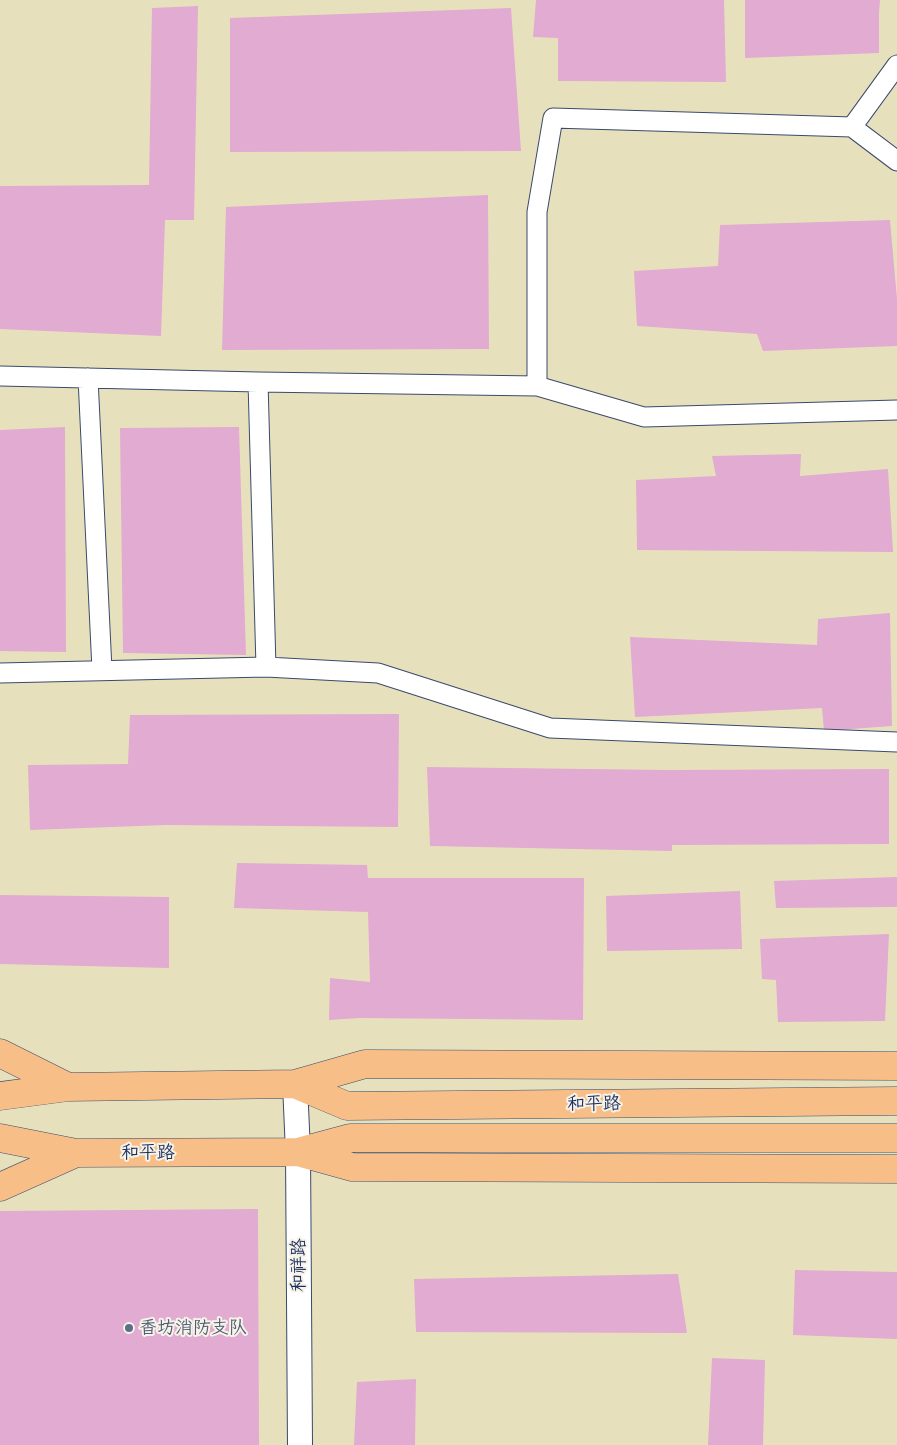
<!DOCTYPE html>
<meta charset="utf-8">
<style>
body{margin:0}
canvas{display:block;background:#e7e0bc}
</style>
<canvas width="897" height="1445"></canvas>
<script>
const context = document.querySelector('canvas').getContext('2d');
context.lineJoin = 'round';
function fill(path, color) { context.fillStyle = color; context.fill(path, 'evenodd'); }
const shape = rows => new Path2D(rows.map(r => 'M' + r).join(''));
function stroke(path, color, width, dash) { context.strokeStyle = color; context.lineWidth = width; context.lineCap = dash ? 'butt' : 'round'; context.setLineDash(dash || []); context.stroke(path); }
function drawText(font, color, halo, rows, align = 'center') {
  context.font = font + ' "Comic Neue","LXGW WenKai TC",sans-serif'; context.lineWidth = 4; context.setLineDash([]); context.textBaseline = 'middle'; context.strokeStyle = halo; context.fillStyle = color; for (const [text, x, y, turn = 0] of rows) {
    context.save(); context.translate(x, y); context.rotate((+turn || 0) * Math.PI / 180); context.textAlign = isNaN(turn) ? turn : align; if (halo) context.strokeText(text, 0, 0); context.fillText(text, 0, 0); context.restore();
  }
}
fill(shape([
 [536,0,724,0,726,82,558,81,558,38,533,37],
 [745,0,880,0,879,13,879,53,745,58],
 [198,6,194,220,165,220,161,336,0,329,0,186,149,185,152,8],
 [511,8,521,151,230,152,230,18],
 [488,195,489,349,222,350,226,207],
 [890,220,897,299,897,346,763,351,757,334,637,326,634,271,718,266,720,225],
 [65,427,66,652,0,651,0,430],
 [239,427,246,655,123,653,120,428],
 [801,454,800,476,888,469,893,552,637,550,636,480,716,476,712,456],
 [890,613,892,726,824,731,822,708,635,717,630,637,817,645,818,619],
 [399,714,398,827,166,825,30,830,28,765,128,764,130,715],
 [427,767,668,770,889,769,889,844,672,845,672,851,430,846],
 [237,863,367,865,368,878,584,878,583,1020,360,1018,329,1020,330,978,370,982,368,912,234,908],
 [897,877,897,907,776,908,774,881],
 [740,891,742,949,607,951,606,896],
 [0,895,169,897,169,968,0,964],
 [889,934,885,1021,778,1022,776,980,762,979,760,939],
 [258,1209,259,1445,0,1445,0,1211],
 [795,1270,897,1272,897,1339,793,1335],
 [678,1274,687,1333,416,1332,414,1279],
 [712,1358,765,1360,763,1445,708,1445],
 [416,1379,415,1445,354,1445,357,1382]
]), '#e2abd1');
const minor = shape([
 [852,127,897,65],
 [897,161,852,127,553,118,537,212,537,386,644,417,897,410],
 [0,376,258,382,537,386],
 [88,378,102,670],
 [258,382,266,667],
 [0,673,266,667,378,673,550,728,897,742]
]);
const tertiary = shape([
 [295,1084,298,1152,300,1445]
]);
const primary = shape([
 [0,1053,68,1087],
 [295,1084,365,1064,897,1066],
 [0,1096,68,1087,295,1084,347,1106,897,1101],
 [0,1138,76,1153,298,1152,350,1138,897,1138],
 [298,1152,352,1167,897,1169],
 [0,1187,76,1153]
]);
stroke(minor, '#3a4a6c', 21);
stroke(tertiary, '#3a4a6c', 26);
stroke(primary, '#3a4a6c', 29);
stroke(minor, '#fff', 19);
stroke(tertiary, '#fff', 24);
stroke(primary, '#f7be87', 28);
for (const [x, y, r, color] of [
 [129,1328,5,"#5c6f8a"]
]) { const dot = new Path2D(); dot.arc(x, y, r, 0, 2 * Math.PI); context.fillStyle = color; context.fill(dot); stroke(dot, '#f7f3e8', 2); }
drawText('18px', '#1b2f5e', '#f7f3e8', [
 ["和平路",594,1104,-1],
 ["和平路",148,1153],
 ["和祥路",299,1265,-90]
]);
drawText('18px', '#4e5e75', '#f7f3e8', [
 ["香坊消防支队",139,1328]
], 'left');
</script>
